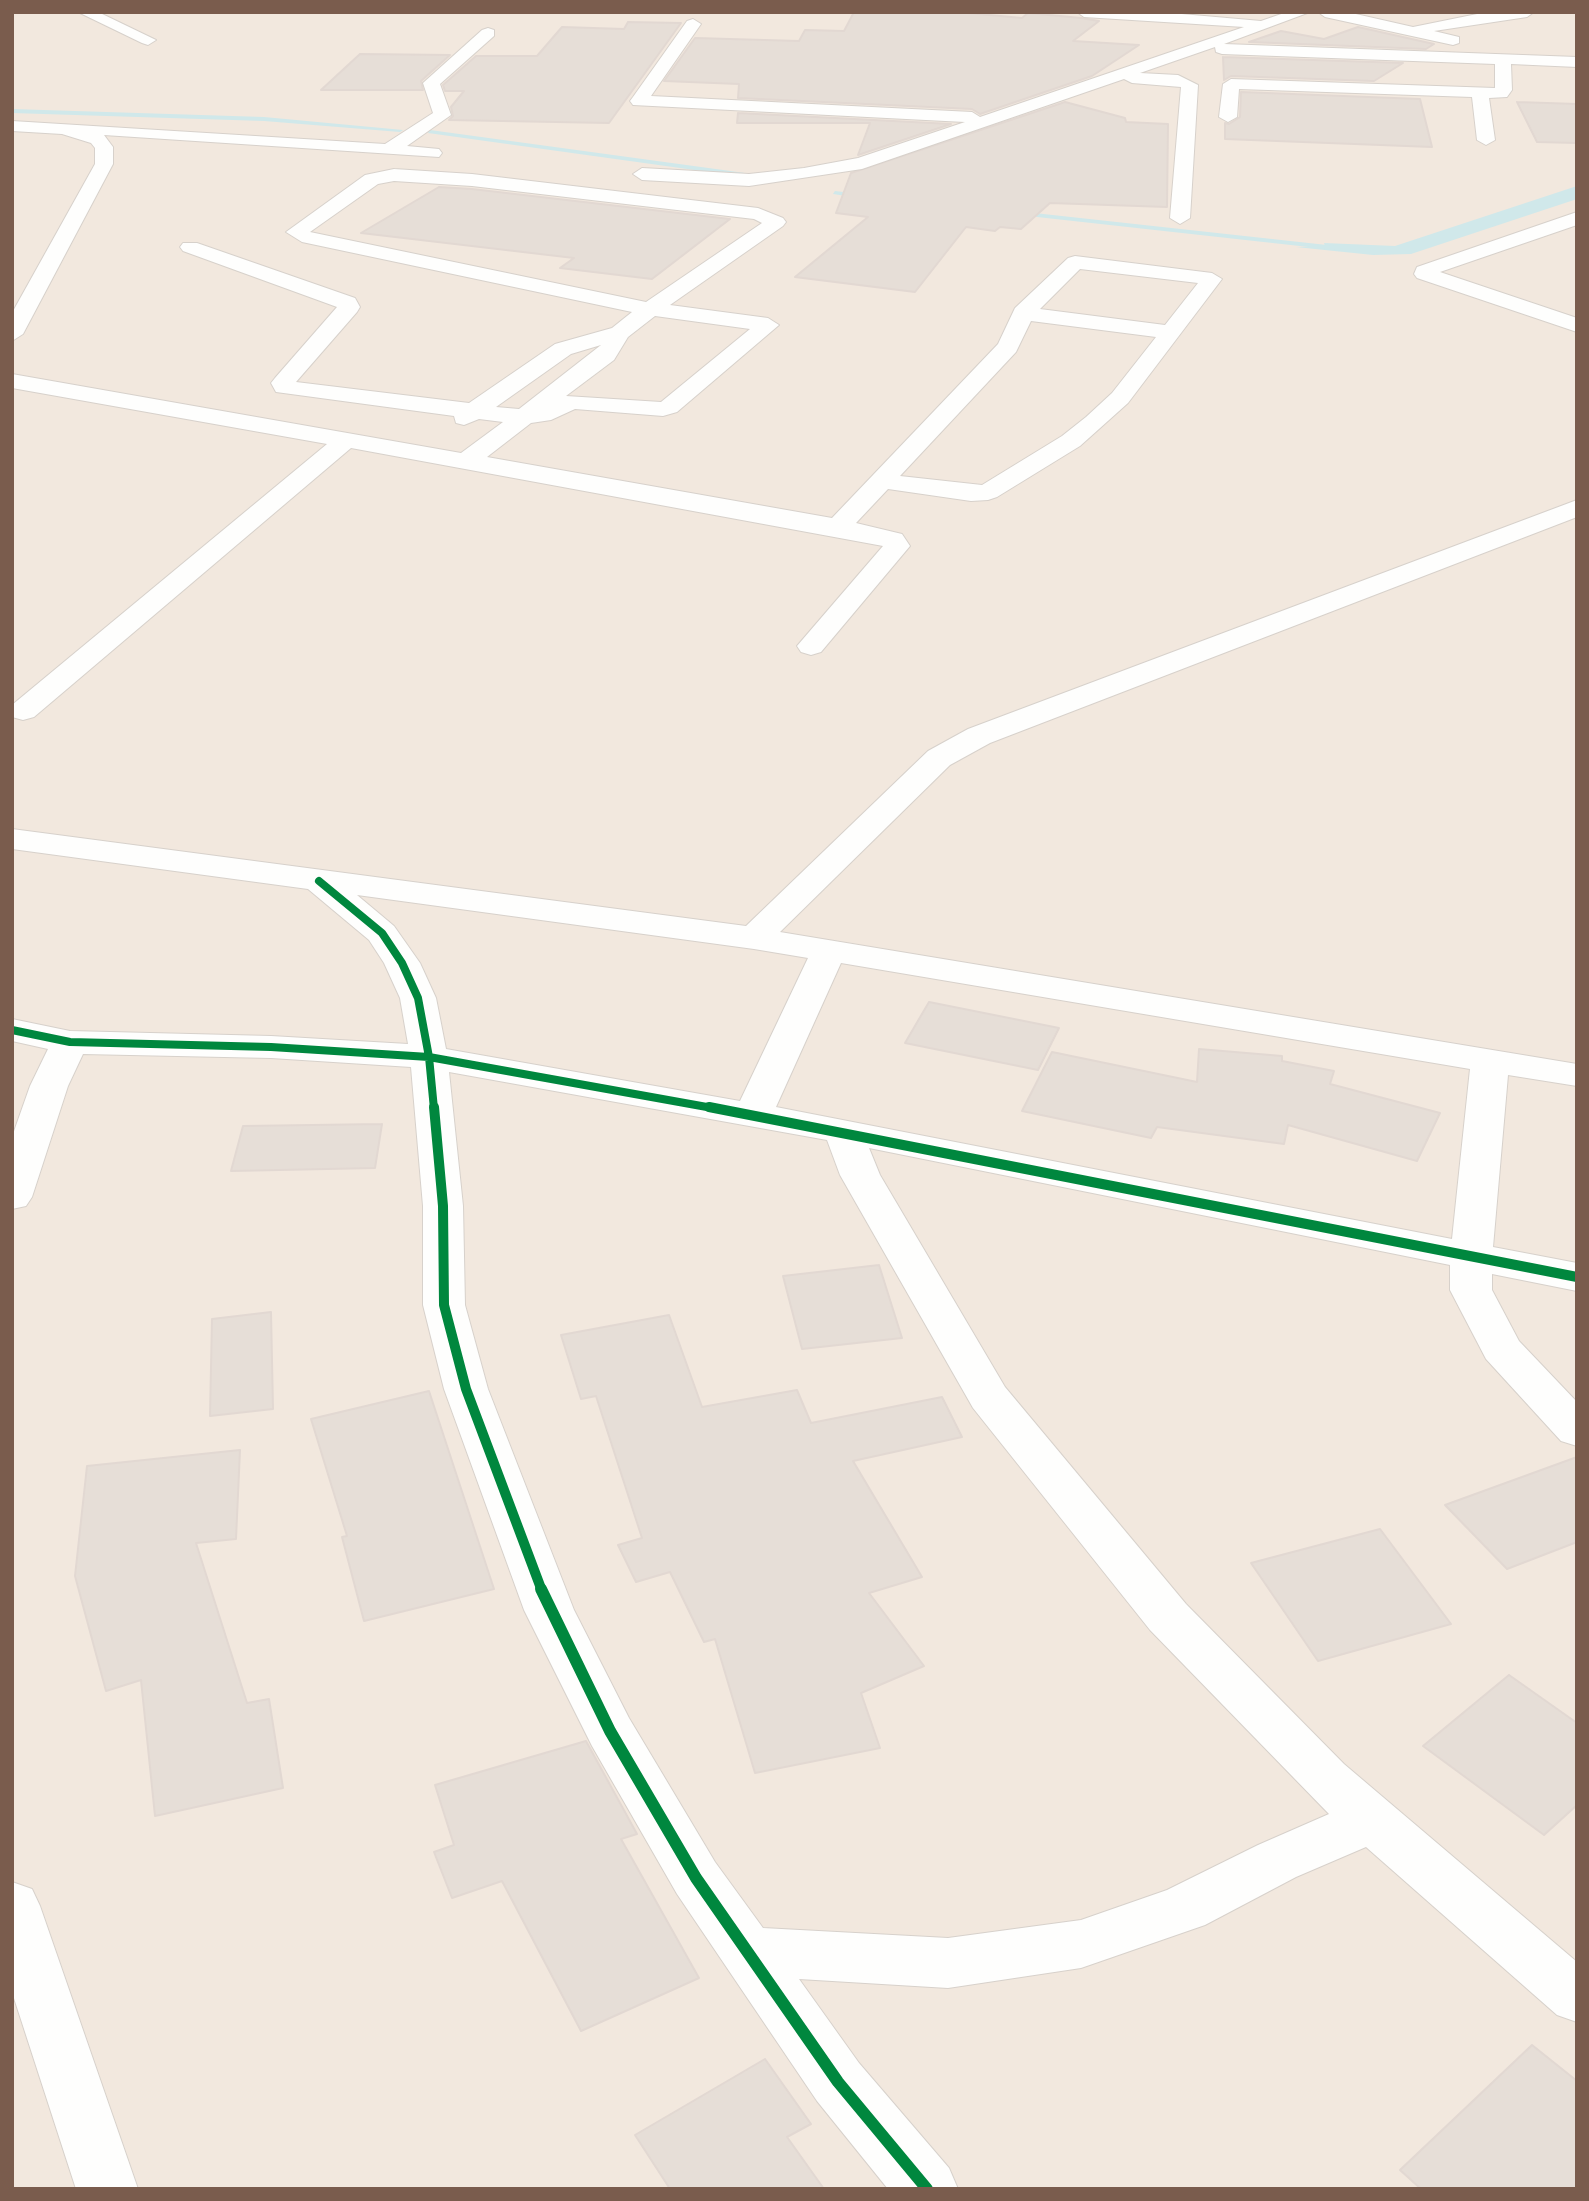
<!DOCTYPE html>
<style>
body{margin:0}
#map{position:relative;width:1589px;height:2201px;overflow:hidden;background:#f9f5f0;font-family:Cabin,sans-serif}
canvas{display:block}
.frame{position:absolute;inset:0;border:14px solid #7a5c4d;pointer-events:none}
</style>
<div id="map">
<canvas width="1589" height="2201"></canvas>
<div class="frame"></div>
</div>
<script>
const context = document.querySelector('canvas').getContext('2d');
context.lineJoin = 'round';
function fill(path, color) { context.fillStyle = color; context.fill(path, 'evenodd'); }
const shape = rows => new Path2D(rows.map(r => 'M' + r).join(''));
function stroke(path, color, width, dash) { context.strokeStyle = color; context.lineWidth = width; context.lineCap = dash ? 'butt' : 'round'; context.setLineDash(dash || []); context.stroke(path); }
fill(shape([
 [12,12,1577,12,1577,2189,12,2189]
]), '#f2e8de');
fill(shape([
 [1577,186,1577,199,1411,254,1373,255,1296,247,1325,246,1324,243,1395,246]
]), '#d0e8ea');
fill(shape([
 [12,109,264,117,403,130,400,132,264,121,12,113,12,109],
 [430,130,745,173,748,175,745,177,428,133,430,130],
 [835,191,860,194,863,196,860,198,833,194,835,191],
 [1016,211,1336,246,1340,248,1336,250,1019,215,1016,211]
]), '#d0e8ea');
const building = shape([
 [854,12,957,12,1022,18,1028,13,1081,18,1099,21,1073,41,1139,45,1092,76,980,114,972,109,738,98,739,84,664,81,695,38,799,41,805,30,844,31,854,12],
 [628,22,681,23,609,123,449,120,453,116,451,107,464,91,445,91,443,85,476,56,537,56,562,27,624,29,628,22],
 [1358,27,1434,44,1426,49,1249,42,1281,31,1324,39,1358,27],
 [360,54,450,55,421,81,423,90,321,90,360,54],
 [1223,57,1403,63,1374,81,1231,76,1224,80,1223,57],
 [1241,92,1420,99,1432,147,1225,139,1225,123,1229,124,1240,117,1241,92],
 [1065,102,1125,118,1126,122,1168,124,1167,207,1050,203,1021,229,1000,227,995,231,966,227,915,292,795,277,868,217,836,213,851,173,1065,102],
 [1517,102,1577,104,1577,143,1537,142,1517,102],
 [738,113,951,124,858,155,870,123,737,123,738,113],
 [439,187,472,189,730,219,652,279,560,268,574,258,361,233,439,187],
 [929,1002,1059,1028,1038,1070,905,1043,929,1002],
 [1199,1049,1282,1056,1282,1061,1334,1071,1330,1084,1440,1113,1417,1161,1288,1125,1284,1144,1157,1127,1151,1138,1022,1111,1052,1052,1197,1082,1199,1049],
 [382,1124,375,1168,231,1171,243,1126,382,1124],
 [879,1265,902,1338,802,1349,783,1276,879,1265],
 [271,1312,273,1409,210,1416,212,1319,271,1312],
 [669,1315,702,1407,797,1390,811,1423,942,1397,962,1437,853,1461,922,1577,869,1593,924,1666,861,1693,880,1748,755,1773,715,1639,704,1642,670,1572,636,1582,618,1545,642,1538,596,1396,581,1399,561,1335,669,1315],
 [429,1391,494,1589,364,1621,342,1537,347,1536,311,1419,429,1391],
 [240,1450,236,1539,196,1543,247,1703,269,1699,283,1788,155,1816,141,1680,106,1691,75,1576,87,1466,240,1450],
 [1577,1457,1577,1542,1507,1569,1445,1505,1577,1457],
 [1380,1529,1451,1624,1318,1661,1251,1563,1380,1529],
 [1509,1675,1577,1723,1577,1805,1544,1835,1423,1746,1509,1675],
 [586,1741,637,1834,621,1839,699,1978,581,2031,502,1881,452,1898,434,1852,454,1845,435,1785,586,1741],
 [1532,2045,1577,2081,1577,2189,1421,2189,1400,2170,1532,2045],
 [765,2059,811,2124,787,2137,824,2189,670,2189,635,2135,765,2059]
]);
fill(building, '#e6ded7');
stroke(building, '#e2d8d2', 2);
const minor = shape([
 [78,12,98,12,156,40,148,45,142,43,78,12],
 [1077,12,1159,12,1261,21,1287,12,1310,12,1224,44,1577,57,1577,67,1511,64,1512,90,1507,97,1489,98,1495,140,1486,145,1477,140,1472,97,1239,89,1237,117,1228,122,1219,117,1223,84,1231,79,1495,88,1495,64,1222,54,1216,52,1215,47,1140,73,1178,75,1198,85,1190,218,1180,224,1170,218,1181,87,1132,83,1124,79,862,169,749,186,642,180,633,174,642,168,749,174,804,168,858,158,965,122,633,105,630,101,633,97,687,21,693,19,701,24,651,96,972,112,980,117,1244,27,1084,17,1077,12],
 [1318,12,1347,12,1413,27,1487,12,1534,12,1527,17,1434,31,1459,37,1459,43,1453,45,1325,17,1318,12],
 [488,28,494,30,494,36,440,84,451,115,407,146,439,149,442,153,439,157,104,135,113,147,113,164,23,334,12,341,12,313,95,164,95,148,91,143,62,134,12,131,12,121,385,144,433,113,423,83,482,30,488,28],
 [394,169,472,174,758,208,783,218,786,222,783,226,670,305,768,318,779,325,677,412,663,416,575,409,551,420,531,423,487,457,832,518,998,344,1015,308,1068,258,1075,256,1212,273,1222,279,1128,403,1080,446,997,497,988,500,971,501,888,489,856,523,902,534,910,546,821,652,811,655,801,652,797,646,883,546,351,448,34,717,23,720,12,717,12,705,327,444,12,388,12,374,461,453,503,422,479,419,464,425,456,423,454,416,276,392,271,383,275,378,337,307,183,251,180,247,183,243,197,243,355,298,360,307,357,312,296,382,469,403,555,344,612,328,632,312,302,242,286,232,365,175,394,169],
 [394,181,472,186,754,219,762,223,646,302,310,232,378,184,394,181],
 [1080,269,1198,283,1165,325,1040,309,1080,269],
 [655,316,750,329,661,402,566,396,614,360,628,337,655,316],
 [1031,321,1156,337,1112,393,1086,417,1062,436,982,485,900,476,1016,352,1031,321],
 [601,345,519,409,496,407,571,354,601,345],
 [1577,212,1577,225,1440,272,1577,318,1577,332,1417,278,1414,274,1417,267,1577,212],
 [1577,500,1577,517,990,743,950,765,780,932,1577,1064,1577,1086,1508,1075,1493,1247,1577,1263,1577,1291,1492,1274,1492,1290,1519,1341,1577,1402,1577,1446,1561,1441,1486,1359,1450,1290,1450,1265,869,1148,880,1175,1005,1387,1186,1604,1344,1764,1577,1962,1577,2022,1557,2015,1366,1847,1296,1877,1205,1925,1081,1968,948,1988,799,1979,859,2063,949,2168,958,2189,888,2189,817,2101,677,1894,592,1746,524,1610,444,1389,423,1305,423,1206,411,1067,271,1058,83,1054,68,1086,32,1197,26,1206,12,1209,12,1137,30,1086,48,1049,12,1041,12,1019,70,1031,271,1036,408,1044,400,998,384,963,369,940,308,889,12,849,12,829,746,926,928,751,968,729,1577,500],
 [357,895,754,949,808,958,740,1101,446,1049,436,998,420,963,394,926,357,895],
 [841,963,1470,1069,1452,1239,776,1107,841,963],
 [449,1072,827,1140,840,1175,973,1408,1150,1630,1329,1814,1258,1845,1167,1890,1081,1920,948,1938,763,1928,715,1862,629,1718,574,1610,488,1389,465,1305,463,1206,449,1072],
 [12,1882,32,1889,40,1906,138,2189,76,2189,12,1992,12,1882]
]);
stroke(minor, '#d7d1cb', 2);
fill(minor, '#fefefd');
stroke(shape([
 [319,881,382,933,402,963,418,998,429,1057,434,1109],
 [12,1030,70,1042,271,1047,429,1057,718,1109]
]), '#00873e', 8);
stroke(shape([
 [434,1107,443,1206,444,1305,466,1389,542,1591],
 [709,1107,1577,1277]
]), '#00873e', 10);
stroke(shape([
 [541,1589,610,1731,696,1878,838,2082,927,2189]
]), '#00873e', 12);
</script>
